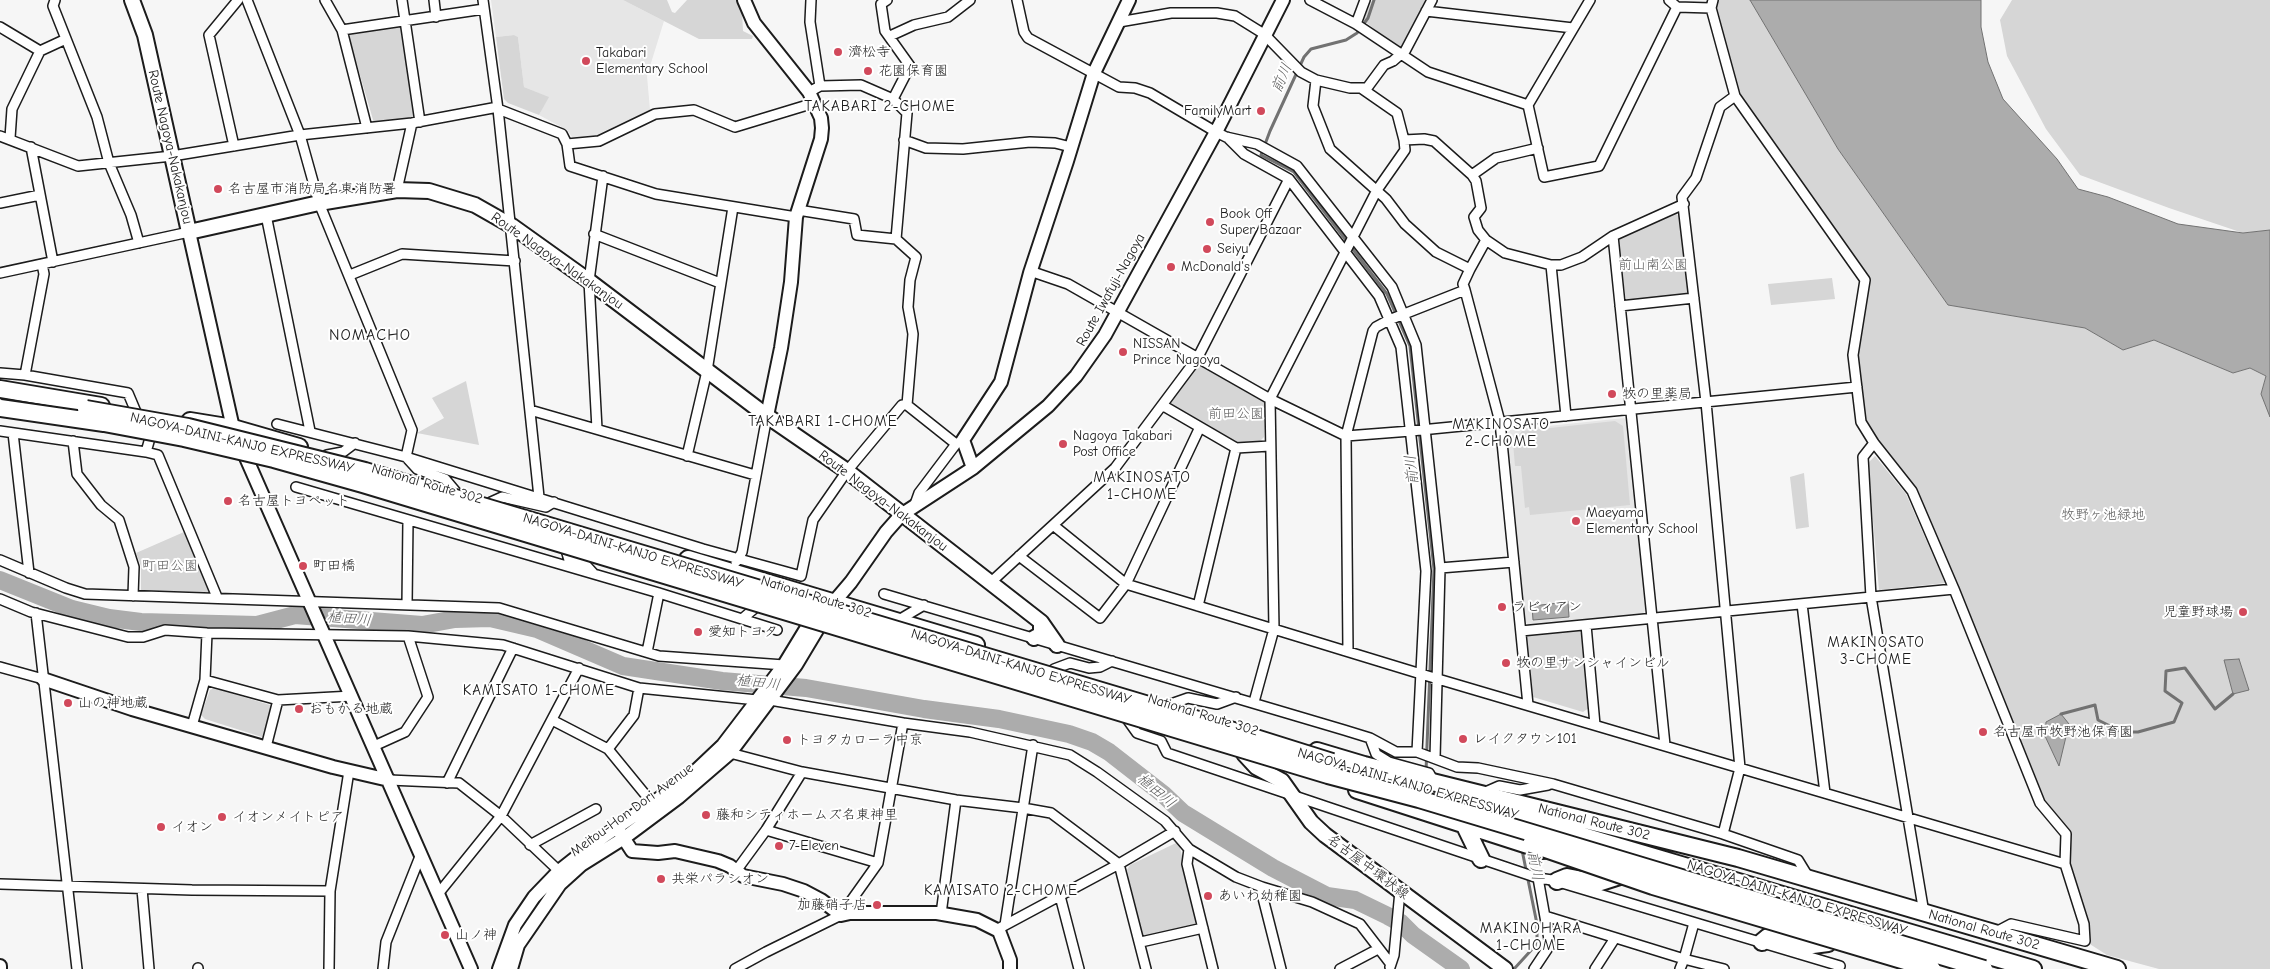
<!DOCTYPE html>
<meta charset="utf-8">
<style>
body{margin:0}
canvas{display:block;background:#f6f6f6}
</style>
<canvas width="2270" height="969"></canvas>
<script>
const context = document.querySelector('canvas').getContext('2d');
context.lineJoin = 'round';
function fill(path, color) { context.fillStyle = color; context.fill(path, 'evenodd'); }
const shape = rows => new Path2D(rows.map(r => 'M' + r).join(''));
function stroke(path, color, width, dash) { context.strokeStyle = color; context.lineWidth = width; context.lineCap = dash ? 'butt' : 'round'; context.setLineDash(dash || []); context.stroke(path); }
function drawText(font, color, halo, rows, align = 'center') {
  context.font = font + ' "Comic Neue","Klee One",sans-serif'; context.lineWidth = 4; context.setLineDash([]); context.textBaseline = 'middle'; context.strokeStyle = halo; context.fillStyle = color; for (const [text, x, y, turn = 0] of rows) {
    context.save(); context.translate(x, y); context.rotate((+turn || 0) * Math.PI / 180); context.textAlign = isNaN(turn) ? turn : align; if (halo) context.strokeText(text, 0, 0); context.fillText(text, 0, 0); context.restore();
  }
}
fill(shape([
 [491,0,623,0,664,21,647,76,650,110,601,135,575,141,567,130,539,115,548,97,524,87,518,37,514,35,496,37],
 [1624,418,1628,422,1646,609,1642,615,1529,625,1524,621,1507,434,1510,430]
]), '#e6e6e6');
fill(shape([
 [623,0,667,0,672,12,675,13,687,0,737,0,742,12,743,31,753,36,752,39,699,39],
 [1372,0,1427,0,1400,49,1363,20],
 [1713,0,1750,0,1838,149,1948,305,2085,328,2123,350,2154,340,2233,373,2250,368,2266,376,2261,394,2270,405,2270,969,2159,969,2107,955,2085,941,2065,864,2066,834,2040,803,1912,491,1861,422,1853,355,1865,279,1735,96],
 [2012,0,2270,0,2270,230,2243,233,2169,208,2080,175,2046,129,2007,56,2000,20],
 [400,26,416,118,374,123,348,34],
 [514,35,518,37,524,87,549,97,539,115,508,103,504,99,496,37],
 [1674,212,1680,217,1688,295,1626,300,1617,238],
 [1832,278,1835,299,1771,305,1768,284],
 [1199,363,1266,400,1264,437,1259,442,1236,444,1166,405],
 [466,381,479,445,417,433,444,418,432,398],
 [1615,421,1623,426,1630,505,1530,515,1529,507,1525,508,1521,466,1515,466,1513,443,1522,431],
 [1875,456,1906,494,1945,583,1879,590,1868,463],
 [1804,473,1809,527,1796,529,1790,477],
 [184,532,209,592,141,591,141,566,136,553],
 [1577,630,1582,634,1589,708,1583,712,1533,697,1526,634],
 [214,688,270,705,272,711,266,734,262,737,205,719,201,715,210,690],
 [1176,843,1179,844,1198,919,1192,928,1148,938,1142,935,1127,870,1130,865]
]), '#d6d6d6');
const water = shape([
 [1750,0,1981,0,1981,27,1988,62,2003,99,2057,159,2078,189,2108,197,2178,224,2243,233,2270,230,2270,417,2261,394,2266,376,2250,368,2233,373,2154,340,2123,350,2085,328,1948,305,1838,149,1750,0],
 [1568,602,1569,617,1533,620,1532,606,1568,602],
 [2239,659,2249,690,2233,694,2224,660,2239,659],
 [2061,714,2069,724,2059,766,2045,736,2046,722,2061,714]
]);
fill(water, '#acacac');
stroke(water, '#727272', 1);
stroke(shape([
 [1374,0,1368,18,1357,33,1346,40,1311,49,1304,57,1270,131,1261,155,1294,172,1387,294,1410,346,1434,569,1426,771],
 [2061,714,2095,705,2098,720,2122,732,2138,732,2174,722,2182,703,2165,691,2166,671,2185,668,2215,709,2233,694],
 [1514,969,1535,946,1537,937,1537,924,1522,850]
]), '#727272', 3);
stroke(shape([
 [0,580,72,609,109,618,141,622,257,625,295,615,422,625,455,619,490,618,537,629,623,666,722,681,806,688,924,709,999,719,1069,734,1092,742,1109,752,1163,794,1183,813,1273,868,1327,896,1355,900,1388,916,1401,923,1413,935,1461,969]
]), '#acacac', 18);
const street = shape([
 [55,0,53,6,97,117,109,163,131,215,139,243],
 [247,0,300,135,319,203,412,430,406,457,417,469,445,479,456,492],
 [325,0,342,30,367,128],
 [402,0,420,122],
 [434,0,436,17],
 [483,0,498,109,539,497],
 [811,0,810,22,820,86],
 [887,0,881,4,885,31,910,66,893,99],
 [1017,0,1024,32,1028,38,1119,87,1135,88,1150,93,1216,132,1226,137,1257,144,1297,166,1392,287,1416,345,1440,568,1435,758],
 [1310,0,1356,24,1428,72,1528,105],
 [1590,0,1528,105,1544,177,1599,166,1677,7],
 [1669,0,1677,7,1711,8],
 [1713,0,1711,8,1735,96,1865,280,1853,355,1861,422,1874,443,1912,491,1954,589,2040,803,2066,834,2065,864,2084,924,2085,941,2011,924,1994,933],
 [1426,11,1573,28],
 [1119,22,1171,13,1217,13,1235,16,1264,34,1301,72,1316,80,1350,88,1367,88,1384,65,1393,61,1401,54],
 [1356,24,1365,0],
 [0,27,40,51,66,39],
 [342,30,484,9],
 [890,36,914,25,948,17,970,0],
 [1403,55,1432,0],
 [1316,80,1313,106,1330,149,1386,199,1405,224,1436,252,1470,269],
 [809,92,820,86,861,85,893,99,907,113,896,239],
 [498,109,562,134,567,144,570,166,656,194,796,217],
 [0,136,78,166,172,156,300,135,412,123,498,107],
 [1227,137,1244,154,1289,179,1379,296,1401,347,1426,571,1417,752],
 [10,138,12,109,40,51],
 [904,140,926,148,963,149,1030,142,1055,143,1071,147],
 [1404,140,1424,139,1434,141,1472,175,1476,181,1481,208,1474,217,1478,230,1486,240,1505,253,1551,265,1561,265,1582,257,1613,236,1684,204],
 [567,144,599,141,655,114,694,110,735,127,814,103],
 [234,146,209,35,238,0],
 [31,147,53,262],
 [1472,175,1496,158,1538,148],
 [397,190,412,123],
 [0,203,40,195],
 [798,210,854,219,857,235,896,239,916,257,910,280,908,307,913,334,907,405],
 [266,215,310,431],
 [594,234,720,283],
 [1613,236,1665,745],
 [1551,265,1566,416],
 [1030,271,1068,284,1270,399,1346,436,1411,431,1857,387],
 [0,273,189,232],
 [350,275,402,254,515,261],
 [1465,290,1500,422,1528,705],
 [1620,306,1694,298],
 [0,373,25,375,128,393,136,412],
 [25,375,44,274,42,264],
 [1162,405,1236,448,1270,446],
 [530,410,755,475],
 [277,424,406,457,703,549,801,576,813,520,847,471,902,405,907,405,956,444],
 [597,429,589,281,603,176],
 [0,431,146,452],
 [13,433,29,573],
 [150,438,146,452,158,455,217,597],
 [73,441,77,474,101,505,119,520,134,567,133,596],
 [1874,443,1863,457,1871,597,1924,913],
 [327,455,343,452,355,443],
 [687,456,707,371,733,207],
 [296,487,659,593,777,630],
 [491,502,502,497,546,507,554,502],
 [914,507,919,493,956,444,961,441],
 [1053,525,1126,584,1421,674,2065,864],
 [566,550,569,560,584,563,594,574],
 [1019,556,1100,618,1126,584,1200,427],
 [0,560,66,588,85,594,499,608,659,656,784,665],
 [736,562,742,552,767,416],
 [1440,568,1514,562],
 [990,583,1115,468,1198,357,1289,179],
 [884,594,1344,730,1370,738,1396,752,1417,752,1457,767,1478,768,1553,784,1723,834,1798,860,1809,878],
 [0,599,31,612,128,637,143,637,165,630,207,633,408,636,503,645,639,688,757,700],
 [1802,604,1825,793],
 [407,605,408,520],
 [1198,606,1236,448],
 [36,613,77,969],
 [742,619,755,608],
 [897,621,924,605],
 [1586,625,1595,725],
 [1521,631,1954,589],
 [1348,651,1346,436,1373,331,1376,327,1389,320,1465,290,1463,284,1470,269,1486,240],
 [647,652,659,593],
 [0,667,43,679],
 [1054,669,1070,663,1089,668,1100,667,1112,661],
 [205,680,278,700,352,696],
 [770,700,903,723,970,732,1070,755,1097,772,1165,821,1189,849,1236,877,1262,887,1312,902,1360,924,1390,963],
 [1254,702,1274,629,1270,399,1377,190,1405,150,1404,140,1397,113,1361,88],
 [1168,705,1188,698,1217,704,1236,697],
 [1127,719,1137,733,1161,741,1167,753,1538,878,1552,880,1840,966],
 [552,720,608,749,653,804],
 [192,726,205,680,207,633],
 [1370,738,1376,754,1389,762,1429,773,1434,782],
 [374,746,405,732,428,697,408,636],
 [266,747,278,700],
 [608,749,634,715,639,688],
 [730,753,802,772,956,800,1023,808,1051,813,1119,864,1146,969],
 [389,780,459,783,501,816,559,871],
 [447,783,513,648],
 [1483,793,1499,786,1520,790,1548,785],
 [766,830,878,863],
 [1723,834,1740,768,1706,402,1682,197,1696,178,1720,107,1735,96],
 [530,845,596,809],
 [1189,849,1187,864,1213,969],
 [736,871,766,830,802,772],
 [0,884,192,890,330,891],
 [1262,887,1262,894,1281,969],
 [142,889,149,969],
 [438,894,501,816,579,668],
 [1060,896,1079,969],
 [941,914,956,800],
 [1545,916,1684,959,1724,969],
 [1005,925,1033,745],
 [996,930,1119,864,1175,831],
 [1141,942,1203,928],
 [1390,967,1394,955,1400,891],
 [198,968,198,969],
 [329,969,330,891,349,771],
 [383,969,386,942,421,854],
 [735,969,766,952,841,915,878,863,903,723],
 [1340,969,1378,949],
 [1534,969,1550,945,1538,878],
 [1595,969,1615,938],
 [1680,969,1684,959,1694,923]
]);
const secondary = shape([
 [744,0,754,23,809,92,821,118,822,128,821,139,796,217,791,282,781,348,767,416],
 [189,232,233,428,471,969],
 [973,468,963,440,1001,382,1030,273,1067,161,1094,73,1129,0],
 [43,679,132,709,333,767,389,780],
 [619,831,632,851,658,853,675,851,718,861,730,866,743,876,783,884,804,891,821,900,841,915,850,913,937,913,977,920,999,931,1010,960,1010,969],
 [0,966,0,969],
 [499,969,515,925,534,897,559,871,597,841,686,780,723,745,784,665,809,624,834,602,851,582,886,532,901,515,973,468,1048,406,1076,376,1105,335,1216,132,1283,0],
 [511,969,518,945,560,884,581,865,624,838,679,797,730,753,796,665,826,615]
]);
const primary = shape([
 [132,0,145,35,189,232,319,203,397,190,429,191,475,205,512,226,589,281,767,416,847,471,1041,622,1057,645],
 [1034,638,1041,634,1041,622],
 [1244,754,1256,767,1282,781,1311,822,1325,835,1505,969]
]);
const highway = shape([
 [0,389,101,406],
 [190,421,233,428,299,447],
 [688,559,976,645],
 [1317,751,1364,765,1738,858,2117,969],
 [1357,790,1543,850],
 [1461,800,2033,969],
 [1464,824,1481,859],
 [1557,881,1567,877,1598,883,1623,875],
 [1762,942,1768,937,1775,937,1805,946,1828,943]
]);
stroke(street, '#1c1c1c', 12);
stroke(secondary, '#1c1c1c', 16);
stroke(primary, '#1c1c1c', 18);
stroke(highway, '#1c1c1c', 20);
stroke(street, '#fff', 9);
stroke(secondary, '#fff', 12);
stroke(primary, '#fff', 14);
stroke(highway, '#fff', 16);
const highwayBridge = shape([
 [0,408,104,423,184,438,274,459,363,484,1328,775,1419,799,1984,969],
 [86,409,188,427,365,471,1192,718,1332,762],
 [1531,844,1653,886,1932,969]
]);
stroke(highwayBridge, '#1c1c1c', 20, []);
stroke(highwayBridge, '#fff', 16);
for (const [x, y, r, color] of [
 [838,52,5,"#d1495b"],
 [586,61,5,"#d1495b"],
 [868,71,5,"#d1495b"],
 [1261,111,5,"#d1495b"],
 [218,189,5,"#d1495b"],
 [1210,222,5,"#d1495b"],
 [1207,249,5,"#d1495b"],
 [1171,267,5,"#d1495b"],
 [1123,352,5,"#d1495b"],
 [1612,394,5,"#d1495b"],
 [1063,444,5,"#d1495b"],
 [228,501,5,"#d1495b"],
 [1576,521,5,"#d1495b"],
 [303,566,5,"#d1495b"],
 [1502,607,5,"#d1495b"],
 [2243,612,5,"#d1495b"],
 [698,632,5,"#d1495b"],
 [1506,663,5,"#d1495b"],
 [68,703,5,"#d1495b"],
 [299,709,5,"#d1495b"],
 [1983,732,5,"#d1495b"],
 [1463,739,5,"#d1495b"],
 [787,740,5,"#d1495b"],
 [706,815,5,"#d1495b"],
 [222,817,5,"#d1495b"],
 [161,827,5,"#d1495b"],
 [779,846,5,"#d1495b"],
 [661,879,5,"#d1495b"],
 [1208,896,5,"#d1495b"],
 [877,905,5,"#d1495b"],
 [445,935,5,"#d1495b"]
]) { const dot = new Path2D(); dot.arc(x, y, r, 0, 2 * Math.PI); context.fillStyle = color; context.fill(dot); stroke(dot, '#fff', 2); }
drawText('14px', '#1c1c1c', '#fff', [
 ["濟松寺",848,52],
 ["Takabari",596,53],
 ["Elementary School",596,69],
 ["花園保育園",878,71],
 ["FamilyMart",1251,111,"right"],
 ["名古屋市消防局名東消防署",228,189],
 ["Book Off",1220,214],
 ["Super Bazaar",1220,230],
 ["Seiyu",1217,249],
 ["McDonald's",1181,267],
 ["NISSAN",1133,344],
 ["Prince Nagoya",1133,360],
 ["牧の里薬局",1622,394],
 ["Nagoya Takabari",1073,436],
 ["Post Office",1073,452],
 ["名古屋トヨペット",238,501],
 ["Maeyama",1586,513],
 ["Elementary School",1586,529],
 ["町田橋",313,566],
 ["ラビィアン",1512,607],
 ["児童野球場",2233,612,"right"],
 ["愛知トヨタ",708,632],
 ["牧の里サンシャインビル",1516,663],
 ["山の神地蔵",78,703],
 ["おもかる地蔵",309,709],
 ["名古屋市牧野池保育園",1993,732],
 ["レイクタウン101",1473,739],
 ["トヨタカローラ中京",797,740],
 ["藤和シティホームズ名東神里",716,815],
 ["イオンメイトピア",232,817],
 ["イオン",171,827],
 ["7-Eleven",789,846],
 ["共栄パラシオン",671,879],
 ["あいわ幼稚園",1218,896],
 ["加藤硝子店",867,905,"right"],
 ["山ノ神",455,935]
], 'left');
drawText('14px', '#1c1c1c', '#fff', [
 ["Route Nagoya-Nakakanjou",170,147,77],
 ["Route Nagoya-Nakakanjou",557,261,35],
 ["Route Iwafuji-Nagoya",1111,290,-61],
 ["NAGOYA-DAINI-KANJO EXPRESSWAY",242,443,13],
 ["National Route 302",427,484,16],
 ["Route Nagoya-Nakakanjou",883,501,37],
 ["NAGOYA-DAINI-KANJO EXPRESSWAY",633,551,17],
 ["National Route 302",816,597,17],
 ["NAGOYA-DAINI-KANJO EXPRESSWAY",1021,667,17],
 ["National Route 302",1203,715,17],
 ["NAGOYA-DAINI-KANJO EXPRESSWAY",1408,784,16],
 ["Meitou-Hon Dori Avenue",632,810,-36],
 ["National Route 302",1594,822,14],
 ["名古屋中環状線",1368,867,37],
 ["NAGOYA-DAINI-KANJO EXPRESSWAY",1797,898,17],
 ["National Route 302",1984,930,16]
]);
drawText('14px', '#5d5d5d', '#fff', [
 ["前山南公園",1653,265],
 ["前田公園",1236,414],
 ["牧野ヶ池緑地",2103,515],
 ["町田公園",170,566]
]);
drawText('italic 15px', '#5d5d5d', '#fff', [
 ["前川",1282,78,-66],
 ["前川",1412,470,-96],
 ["植田川",349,619,5],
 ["植田川",758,683,7],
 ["植田川",1156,791,40],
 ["前川",1535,866,79]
]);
context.letterSpacing = '1px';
drawText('15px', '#1c1c1c', '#fff', [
 ["TAKABARI 2-CHOME",880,107],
 ["TAKABARI 1-CHOME",823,422],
 ["MAKINOSATO",1501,425],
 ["2-CHOME",1501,442],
 ["MAKINOSATO",1142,478],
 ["1-CHOME",1142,495],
 ["MAKINOSATO",1876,643],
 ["3-CHOME",1876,660],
 ["KAMISATO 1-CHOME",539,691],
 ["KAMISATO 2-CHOME",1001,891],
 ["MAKINOHARA",1531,929],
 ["1-CHOME",1531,946]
]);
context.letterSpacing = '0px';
context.letterSpacing = '1px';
drawText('16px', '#1c1c1c', '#fff', [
 ["NOMACHO",370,335]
]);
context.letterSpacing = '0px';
</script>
